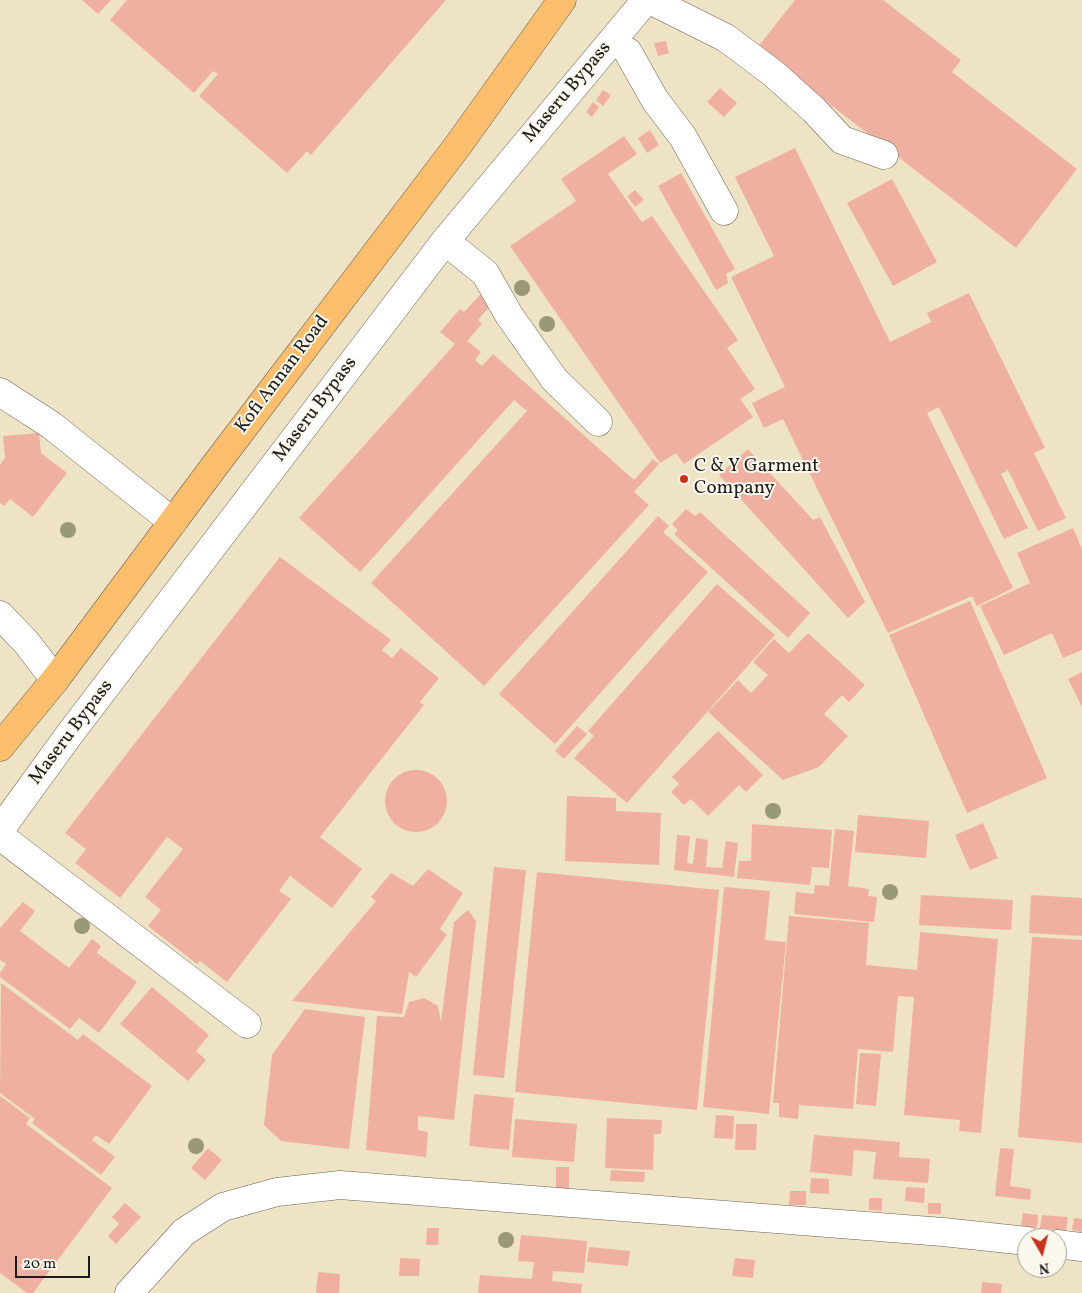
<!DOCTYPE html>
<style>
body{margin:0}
#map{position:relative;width:1082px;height:1293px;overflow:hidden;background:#efe3c5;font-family:Vollkorn,serif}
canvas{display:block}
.north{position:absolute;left:1017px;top:1228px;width:50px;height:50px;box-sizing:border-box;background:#fbf7ec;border:1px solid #a29f99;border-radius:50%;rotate:172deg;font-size:14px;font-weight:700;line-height:20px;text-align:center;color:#1c1c1c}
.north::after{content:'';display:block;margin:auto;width:18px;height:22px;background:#c8321e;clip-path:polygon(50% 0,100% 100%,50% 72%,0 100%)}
.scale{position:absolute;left:15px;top:1256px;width:75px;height:22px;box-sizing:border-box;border:2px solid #1c1c1c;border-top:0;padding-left:6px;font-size:15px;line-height:18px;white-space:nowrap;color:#1c1c1c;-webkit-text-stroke:4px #fbf7ec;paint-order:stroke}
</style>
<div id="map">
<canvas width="1082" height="1293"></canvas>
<div class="north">N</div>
<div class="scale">20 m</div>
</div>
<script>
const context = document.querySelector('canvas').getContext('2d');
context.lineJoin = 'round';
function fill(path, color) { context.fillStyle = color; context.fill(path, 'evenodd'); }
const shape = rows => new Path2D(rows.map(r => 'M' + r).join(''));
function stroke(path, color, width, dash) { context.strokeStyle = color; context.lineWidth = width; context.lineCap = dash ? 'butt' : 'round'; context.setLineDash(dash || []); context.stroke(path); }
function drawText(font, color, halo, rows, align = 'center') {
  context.font = font + ' Vollkorn,serif'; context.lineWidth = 4; context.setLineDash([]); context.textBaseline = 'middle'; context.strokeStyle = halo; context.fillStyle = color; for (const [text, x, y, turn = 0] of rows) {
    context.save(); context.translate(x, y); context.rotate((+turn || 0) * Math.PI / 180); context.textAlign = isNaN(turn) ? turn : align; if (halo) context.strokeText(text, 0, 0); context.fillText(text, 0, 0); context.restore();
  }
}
fill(shape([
 [82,0,111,0,98,14],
 [127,0,446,0,311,155,307,151,287,173,199,96,218,74,213,71,194,93,110,20],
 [795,0,883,0,961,60,952,72,1077,169,1016,248,757,48],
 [666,41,669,53,658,56,654,43],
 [720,88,737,103,724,117,707,102],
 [603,90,611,95,603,106,596,100],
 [593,102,599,107,592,117,586,112],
 [650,130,659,145,647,153,638,138],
 [624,136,637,154,608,174,642,222,652,216,738,340,727,348,755,389,740,399,753,417,684,464,676,453,660,463,510,246,576,201,561,179],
 [795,148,890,342,931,322,927,313,969,293,1045,448,1034,453,1066,518,1038,531,1008,470,1001,474,1028,528,1004,539,939,407,927,413,1013,588,977,606,972,596,888,633,783,419,764,428,752,403,785,387,731,277,774,256,735,177],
 [681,173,735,269,726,274,728,283,716,290,658,186],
 [892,179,937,262,893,286,847,203],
 [635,190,644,200,635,207,627,196],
 [482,293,493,303,478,320,482,324,467,341,481,352,475,360,482,366,493,354,634,480,653,459,659,464,634,492,649,505,484,686,371,583,527,411,520,405,514,400,360,572,299,518,455,344,440,332,460,309,464,312],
 [39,433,41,453,67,473,33,517,10,499,4,506,0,503,0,465,5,458,3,436],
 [748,449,813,520,820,517,865,602,848,618,719,475],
 [686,509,695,516,700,512,810,613,788,638,674,534,678,530,672,524],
 [658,516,669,526,663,532,708,572,555,744,499,694],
 [1073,528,1082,549,1082,650,1063,658,1052,633,1004,655,980,606,1030,583,1017,553],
 [280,557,391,640,382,650,392,658,401,648,439,678,420,702,424,705,320,837,362,869,332,908,290,876,279,891,291,899,227,982,200,961,197,964,148,926,161,910,145,897,183,849,167,837,120,898,75,863,86,849,65,833],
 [717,584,775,635,627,803,574,758,594,736,588,731],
 [970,601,1047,778,967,813,889,635],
 [808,633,865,685,849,702,842,695,824,714,848,736,819,767,783,780,708,712,738,680,751,693,768,675,753,662,774,639,789,653],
 [1082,672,1082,707,1068,679],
 [577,726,587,734,564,759,555,751],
 [718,731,763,775,746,792,739,785,708,816,691,799,684,805,671,792,679,784,672,777],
 '385 801a31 31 0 1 1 62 0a31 31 0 1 1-62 0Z',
 [567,796,616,798,616,811,661,813,659,865,565,861],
 [858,815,929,821,926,858,855,852],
 [983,823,998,858,970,870,955,835],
 [752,824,832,830,829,868,812,867,810,885,737,878,739,861,751,861],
 [835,829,854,831,848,886,869,889,868,896,877,897,874,922,794,914,796,892,814,894,815,885,829,886],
 [677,835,690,836,687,863,693,864,696,838,708,840,706,867,722,868,726,841,738,843,734,877,674,870],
 [494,867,526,870,504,1078,473,1075],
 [428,869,463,893,440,929,447,935,416,977,409,972,402,1014,292,1001,376,901,371,897,391,873,413,886],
 [537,872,719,890,697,1110,515,1092],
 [724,887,770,891,765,940,786,942,769,1114,703,1107],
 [921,895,1013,900,1011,930,919,925],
 [1031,895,1082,898,1082,936,1029,933],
 [23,902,35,911,20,931,69,968,92,939,101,946,97,953,137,982,99,1033,79,1018,70,1029,0,977,0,973,6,964,0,960,0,928],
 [468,910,476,921,454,1120,418,1116,418,1130,428,1132,426,1157,366,1150,377,1016,404,1017,409,1002,424,998,438,1006,441,1022,454,922],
 [789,916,869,923,866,965,917,970,920,932,998,939,981,1133,959,1131,960,1120,904,1115,914,997,898,996,893,1052,858,1049,853,1109,799,1105,798,1119,779,1117,779,1103,773,1103],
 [1032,937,1082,940,1082,1143,1018,1137],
 [1,983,78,1040,83,1034,152,1086,109,1144,96,1135,92,1140,115,1157,101,1175,32,1123,35,1119,0,1093],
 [152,987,209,1035,196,1051,206,1060,188,1081,120,1024],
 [305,1009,365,1017,349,1149,281,1141,264,1125,272,1055],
 [860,1053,881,1054,876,1106,856,1104],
 [474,1094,514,1098,509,1150,469,1146],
 [0,1096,30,1118,26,1124,112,1188,33,1293,27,1293,0,1273],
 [716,1115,734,1116,733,1139,714,1138],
 [607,1118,662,1120,661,1134,654,1134,653,1170,605,1168],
 [515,1119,577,1124,574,1162,512,1157],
 [736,1124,757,1124,756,1150,735,1150],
 [814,1135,900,1142,899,1157,930,1159,928,1183,873,1179,876,1152,854,1150,852,1176,810,1172],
 [208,1148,222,1160,205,1180,191,1168],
 [1000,1148,1014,1149,1010,1186,1031,1189,1030,1200,995,1196],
 [556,1167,569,1167,569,1188,556,1188],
 [611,1170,645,1172,644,1182,610,1181],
 [811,1178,829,1179,829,1194,810,1193],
 [906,1187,925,1188,924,1203,905,1201],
 [790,1191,806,1191,806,1205,789,1205],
 [869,1198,882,1198,882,1211,869,1210],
 [125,1203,141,1217,116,1244,108,1236,119,1224,112,1217],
 [928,1203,941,1203,941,1214,928,1214],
 [1023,1213,1038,1215,1037,1228,1021,1226],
 [1042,1215,1068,1217,1066,1231,1040,1228],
 [1074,1218,1082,1219,1082,1232,1072,1230],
 [427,1228,439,1228,438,1245,426,1245],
 [521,1235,587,1241,584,1273,553,1271,552,1281,582,1284,581,1293,478,1293,480,1275,532,1279,534,1262,518,1261],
 [589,1247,630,1251,628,1266,587,1262],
 [400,1258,420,1259,419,1276,399,1276],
 [735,1258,755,1260,753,1278,732,1276],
 [318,1272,340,1274,339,1293,316,1293],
 [982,1282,1002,1284,1001,1293,981,1293]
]), '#f0b0a1');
const minor = shape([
 [650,0,726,38,774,74,814,110,842,140,884,155],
 [628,52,655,100,683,137,724,211],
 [445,241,485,273,509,315,554,379,598,422],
 [0,392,51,425,173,522],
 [0,615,26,642,55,680],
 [0,830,69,735,445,241,646,0],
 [0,836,247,1024],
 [1057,1244,1082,1247],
 [129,1293,184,1232,223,1207,277,1192,340,1185,943,1232,1027,1241]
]);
const major = shape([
 [0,747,55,680,216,464,459,144,562,0]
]);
stroke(minor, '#666257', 29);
stroke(major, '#666257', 29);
stroke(minor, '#fff', 28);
stroke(major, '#fabe6d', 28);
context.fillStyle = '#999879';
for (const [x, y] of [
 [522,288],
 [547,324],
 [68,530],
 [773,811],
 [890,892],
 [82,926],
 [196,1146],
 [506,1240]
]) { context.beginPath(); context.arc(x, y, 8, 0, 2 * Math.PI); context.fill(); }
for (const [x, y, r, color] of [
 [684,479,5,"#c8321e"]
]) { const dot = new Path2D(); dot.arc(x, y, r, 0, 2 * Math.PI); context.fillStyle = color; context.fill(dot); stroke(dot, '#fbf7ec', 2); }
drawText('19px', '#1c1c1c', '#fbf7ec', [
 ["Maseru Bypass",568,93,-50],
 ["Kofi Annan Road",283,375,-53],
 ["Maseru Bypass",316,410,-53],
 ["Maseru Bypass",72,733,-53]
]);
drawText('19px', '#1c1c1c', '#fbf7ec', [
 ["C & Y Garment",694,468],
 ["Company",694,490]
], 'left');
</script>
